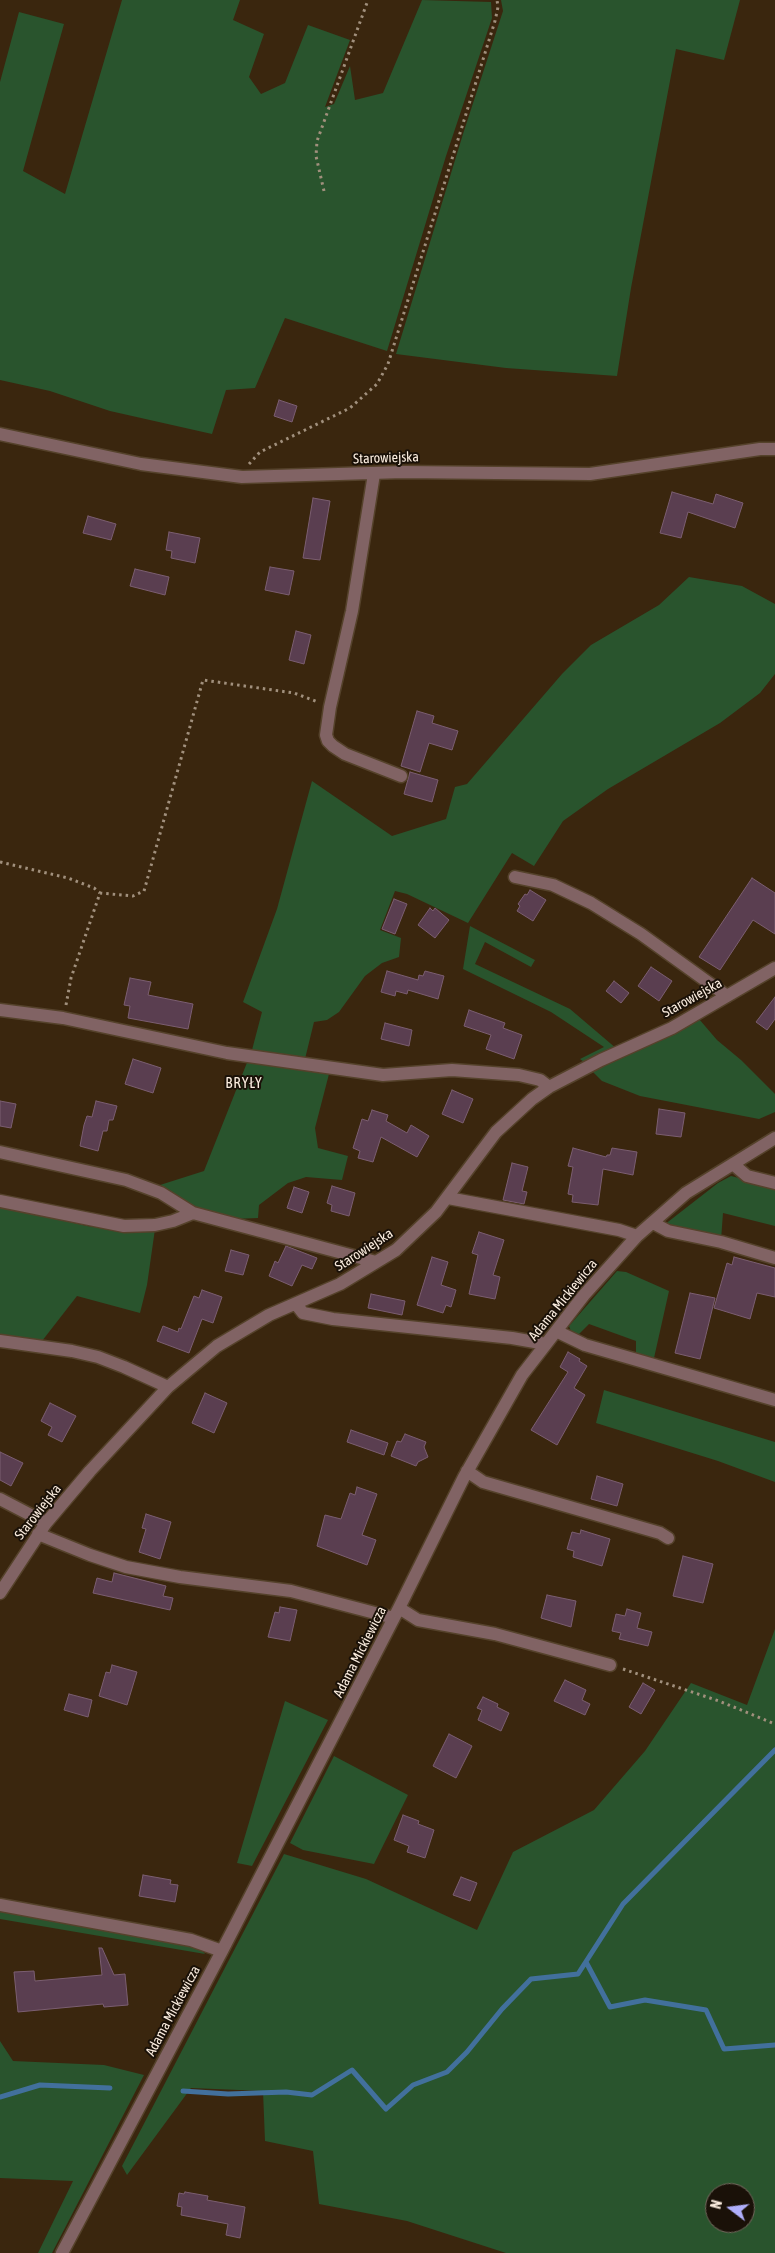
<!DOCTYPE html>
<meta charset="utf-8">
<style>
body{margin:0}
#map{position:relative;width:775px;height:2253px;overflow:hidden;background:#3a260e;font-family:"Asap Condensed",sans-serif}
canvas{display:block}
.north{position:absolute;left:705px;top:2183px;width:50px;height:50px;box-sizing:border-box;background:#1a1108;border:1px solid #74695e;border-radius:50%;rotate:285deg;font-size:14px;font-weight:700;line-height:20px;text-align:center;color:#fbeddf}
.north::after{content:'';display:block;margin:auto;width:18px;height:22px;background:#afaefa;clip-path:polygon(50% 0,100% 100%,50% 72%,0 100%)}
</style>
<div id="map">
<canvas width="775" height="2253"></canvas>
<div class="north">N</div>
</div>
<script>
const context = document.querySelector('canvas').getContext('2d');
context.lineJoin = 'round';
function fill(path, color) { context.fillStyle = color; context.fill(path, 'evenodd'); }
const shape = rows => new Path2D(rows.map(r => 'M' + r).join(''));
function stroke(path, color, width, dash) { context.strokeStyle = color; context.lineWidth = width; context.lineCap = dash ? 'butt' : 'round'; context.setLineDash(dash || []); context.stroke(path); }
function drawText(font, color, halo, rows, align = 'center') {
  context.font = font + ' "Asap Condensed",sans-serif'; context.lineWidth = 4; context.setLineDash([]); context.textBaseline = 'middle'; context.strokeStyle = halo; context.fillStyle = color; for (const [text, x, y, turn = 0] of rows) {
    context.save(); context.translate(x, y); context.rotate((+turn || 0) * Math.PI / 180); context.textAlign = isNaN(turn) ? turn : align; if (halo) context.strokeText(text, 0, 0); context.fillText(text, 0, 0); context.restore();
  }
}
fill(shape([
 [122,0,240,0,233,20,264,34,249,77,261,94,285,83,308,25,350,40,325,107,334,104,350,66,355,100,383,93,422,0,491,2,492,18,446,156,387,351,285,318,255,388,226,390,212,434,110,411,50,391,0,380,0,82,19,12,64,24,23,171,65,194],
 [501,0,740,0,724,60,676,49,631,288,617,376,506,368,396,354,463,134,503,11],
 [689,577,742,586,775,604,775,674,760,693,720,723,608,789,563,821,534,866,512,853,468,923,407,894,395,891,380,930,401,938,399,957,382,963,365,976,339,1012,327,1020,314,1022,304,1063,329,1074,315,1128,318,1148,348,1156,342,1180,306,1177,288,1183,259,1205,258,1218,233,1219,199,1209,160,1185,204,1171,252,1050,262,1012,243,1002,277,909,312,781,392,836,446,819,455,787,467,784,562,674,591,645,659,605],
 [470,926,535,960,531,967,485,942,475,964,570,1009,617,1049,585,1063,580,1059,604,1047,551,1012,463,969],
 [699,1019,717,1040,741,1060,775,1094,775,1112,759,1119,640,1096,602,1081,592,1071],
 [731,1176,775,1187,775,1226,723,1213,721,1240,664,1225,718,1183],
 [0,1206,87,1226,131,1231,155,1229,147,1285,140,1313,77,1296,42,1341,0,1338],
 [617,1271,626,1272,669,1291,654,1358,636,1353,636,1341,589,1324,577,1336,572,1334,569,1326],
 [604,1390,775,1442,775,1482,718,1461,596,1423],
 [775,1629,775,2253,506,2253,407,2221,319,2204,313,2151,265,2141,263,2091,191,2088,127,2175,122,2166,284,1854,366,1879,477,1930,513,1852,594,1810,645,1751,691,1683,747,1705],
 [715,2193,745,2193,745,2223,715,2223],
 [285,1701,328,1720,252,1866,237,1863],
 [334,1756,408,1795,374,1864,303,1850,290,1843],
 [0,1911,192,1947,201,1949,205,1954,0,1919],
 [0,2041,13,2061,104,2065,144,2075,52,2253,38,2253,73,2181,0,2178]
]), '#29542d');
stroke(shape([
 [586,1962,610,2007,645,2000,706,2010,724,2049,775,2045],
 [183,2091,228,2094,286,2092,312,2095,352,2070,386,2109,413,2085,447,2072,467,2052,502,2009,531,1979,578,1974,623,1904,775,1750],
 [0,2097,40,2085,110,2088]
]), '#42709c', 5);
const building = shape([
 [279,400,297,406,292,422,274,416,279,400],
 [672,492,713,504,716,494,743,503,735,528,688,512,681,538,660,533,672,492],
 [313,498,330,501,320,560,303,558,313,498],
 [88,516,116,524,111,540,83,533,88,516],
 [169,532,200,538,195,563,171,558,172,551,166,550,169,532],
 [270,567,294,571,289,595,265,590,270,567],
 [135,569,169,577,165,595,130,586,135,569],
 [296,631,311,635,304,664,289,660,296,631],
 [417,711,434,716,432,723,458,731,452,750,429,743,420,772,401,766,417,711],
 [410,772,438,780,432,802,404,794,410,772],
 [752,878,775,893,775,934,753,920,720,970,699,957,752,878],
 [530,890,546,900,533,921,517,911,520,906,518,904,525,894,527,895,530,890],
 [394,899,407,904,395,934,382,929,394,899],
 [430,908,433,911,435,908,449,920,435,938,418,925,430,908],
 [651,967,672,981,659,1001,638,986,651,967],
 [387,971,418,980,419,975,423,976,425,971,444,976,438,999,408,990,407,994,396,991,395,996,381,992,387,971],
 [130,978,151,982,148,995,193,1004,188,1029,128,1018,130,1006,124,1005,130,978],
 [614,981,629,993,621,1003,606,991,614,981],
 [775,997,775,1019,767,1030,756,1022,775,997],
 [469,1010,505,1023,503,1028,522,1035,514,1059,486,1049,491,1035,464,1026,469,1010],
 [385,1023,412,1030,409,1046,381,1039,385,1023],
 [133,1059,161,1068,153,1093,125,1084,133,1059],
 [452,1090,473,1099,463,1123,442,1114,452,1090],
 [0,1101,16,1104,11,1128,0,1126,0,1101],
 [96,1101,117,1106,113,1120,109,1120,107,1131,103,1131,98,1151,80,1146,84,1125,87,1116,92,1117,96,1101],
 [659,1109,685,1113,681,1137,656,1134,659,1109],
 [372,1110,388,1115,386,1121,407,1133,411,1125,429,1136,417,1157,381,1137,373,1162,358,1158,360,1151,353,1148,362,1119,368,1121,372,1110],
 [573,1148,606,1157,607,1155,610,1155,612,1148,637,1152,633,1175,603,1169,598,1205,572,1202,573,1195,568,1194,573,1167,568,1166,573,1148],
 [512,1163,528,1167,522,1191,527,1192,524,1204,503,1200,512,1163],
 [332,1186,355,1193,349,1216,331,1211,332,1205,327,1203,332,1186],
 [294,1187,309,1192,302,1213,287,1208,294,1187],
 [479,1232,504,1240,493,1275,500,1277,495,1299,469,1294,478,1255,472,1253,479,1232],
 [286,1246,317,1258,312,1269,302,1265,292,1286,269,1276,275,1261,278,1263,286,1246],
 [231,1250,249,1255,243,1275,225,1271,231,1250],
 [432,1257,448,1262,441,1285,456,1290,451,1307,446,1305,443,1313,417,1305,432,1257],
 [734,1257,775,1268,775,1297,757,1293,750,1319,714,1308,727,1263,732,1265,734,1257],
 [202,1290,222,1297,213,1323,202,1319,189,1353,157,1341,163,1326,178,1332,179,1328,181,1329,194,1296,199,1298,202,1290],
 [690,1293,715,1298,700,1359,675,1353,690,1293],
 [371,1294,405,1301,402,1315,368,1308,371,1294],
 [568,1352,580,1359,579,1361,587,1366,574,1388,585,1395,557,1445,531,1430,568,1372,560,1367,568,1352],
 [205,1393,227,1403,214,1433,192,1423,205,1393],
 [50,1403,76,1416,62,1442,48,1435,52,1427,41,1421,50,1403],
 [351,1430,388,1443,384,1455,347,1442,351,1430],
 [405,1434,426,1442,424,1447,428,1457,418,1462,416,1466,391,1456,397,1441,401,1442,405,1434],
 [0,1452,23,1463,11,1486,0,1480,0,1452],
 [597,1476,623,1484,617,1506,591,1499,597,1476],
 [357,1487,377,1494,362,1535,376,1540,367,1565,317,1546,325,1515,341,1519,350,1493,355,1495,357,1487],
 [146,1514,171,1522,160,1559,139,1552,146,1529,142,1528,146,1514],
 [581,1530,610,1539,602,1566,573,1557,574,1551,567,1549,572,1532,580,1534,581,1530],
 [683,1556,713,1564,703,1603,673,1596,683,1556],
 [114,1573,166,1586,163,1596,173,1598,170,1610,93,1593,97,1578,112,1582,114,1573],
 [547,1595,576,1601,571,1627,541,1618,547,1595],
 [280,1607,297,1610,290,1641,268,1637,275,1612,279,1613,280,1607],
 [627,1609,641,1613,637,1628,652,1632,648,1646,619,1639,621,1633,612,1631,616,1614,625,1616,627,1609],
 [112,1665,137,1672,127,1705,99,1696,106,1672,110,1673,112,1665],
 [565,1680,586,1690,582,1700,590,1704,585,1715,554,1701,565,1680],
 [643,1683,655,1690,641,1714,629,1707,643,1683],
 [69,1694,92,1700,88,1717,64,1710,69,1694],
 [483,1697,498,1704,497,1707,509,1713,501,1731,478,1720,482,1710,477,1708,483,1697],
 [449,1734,472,1746,456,1778,433,1766,449,1734],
 [403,1815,419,1821,418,1824,434,1830,425,1858,407,1852,409,1846,394,1840,403,1815],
 [143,1875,171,1880,170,1884,178,1885,175,1902,139,1896,143,1875],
 [461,1877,477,1883,470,1901,453,1895,461,1877],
 [99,1948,102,1948,114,1975,125,1974,128,2005,104,2007,103,2004,18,2012,14,1972,34,1971,35,1981,102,1975,99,1948],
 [185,2192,208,2196,207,2200,245,2207,240,2238,226,2235,228,2224,181,2215,182,2207,177,2206,179,2193,184,2194,185,2192]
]);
fill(building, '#5a3e50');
stroke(building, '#7b5e71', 1);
const minor = shape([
 [0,434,141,464,242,477,403,472,590,474,760,449,775,449],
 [374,474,352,611,330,707,326,735,328,741,333,746,345,754,401,776],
 [515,877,553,885,591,903,641,934,727,996],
 [0,1010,63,1018,227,1053,383,1075,452,1070,519,1075,540,1080,549,1087],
 [0,1152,126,1180,161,1193,193,1213,376,1262],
 [733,1164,747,1176,775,1183],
 [448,1198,619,1230,637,1236],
 [0,1201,124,1226,155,1225,173,1221,193,1213],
 [653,1223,668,1231,721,1242,775,1258],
 [296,1304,303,1313,333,1319,512,1338,546,1344],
 [556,1331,585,1345,775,1400],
 [0,1341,72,1351,98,1357,124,1367,168,1387],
 [467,1471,483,1482,660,1533,668,1538],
 [0,1499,46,1523],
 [38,1534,90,1555,126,1567,180,1577,291,1591,394,1618],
 [0,1593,46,1523,90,1471,168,1387,217,1346,269,1315,340,1284,396,1250,436,1212,496,1132,532,1099,549,1087,601,1060,672,1028,775,968],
 [399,1608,418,1620,495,1634,610,1665],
 [0,1905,191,1940,222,1951],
 [62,2253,222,1951,399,1608,464,1477,522,1375,584,1295,637,1236,686,1193,775,1138]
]);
stroke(minor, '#55422b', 15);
stroke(shape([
 [324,191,316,156,317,141,368,0],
 [249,464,260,452,350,408,377,384,388,364,495,21,498,7,497,0],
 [0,862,68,878,94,888,100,893],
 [66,1005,71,978,100,893,133,896,144,891,203,680,294,693,318,702],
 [623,1669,719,1701,775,1724]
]), '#a1907d', 3, [2.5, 4]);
stroke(minor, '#816364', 12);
drawText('14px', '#fbeddf', '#1a1108', [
 ["Starowiejska",386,458,-2],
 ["Starowiejska",692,998,-29],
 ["Starowiejska",364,1250,-33],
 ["Adama Mickiewicza",563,1300,-51],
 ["Starowiejska",38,1512,-52],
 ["Adama Mickiewicza",360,1652,-63],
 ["Adama Mickiewicza",173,2011,-62]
]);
context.letterSpacing = '1px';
drawText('15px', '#fbeddf', '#1a1108', [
 ["BRYŁY",244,1083]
]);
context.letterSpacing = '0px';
</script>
